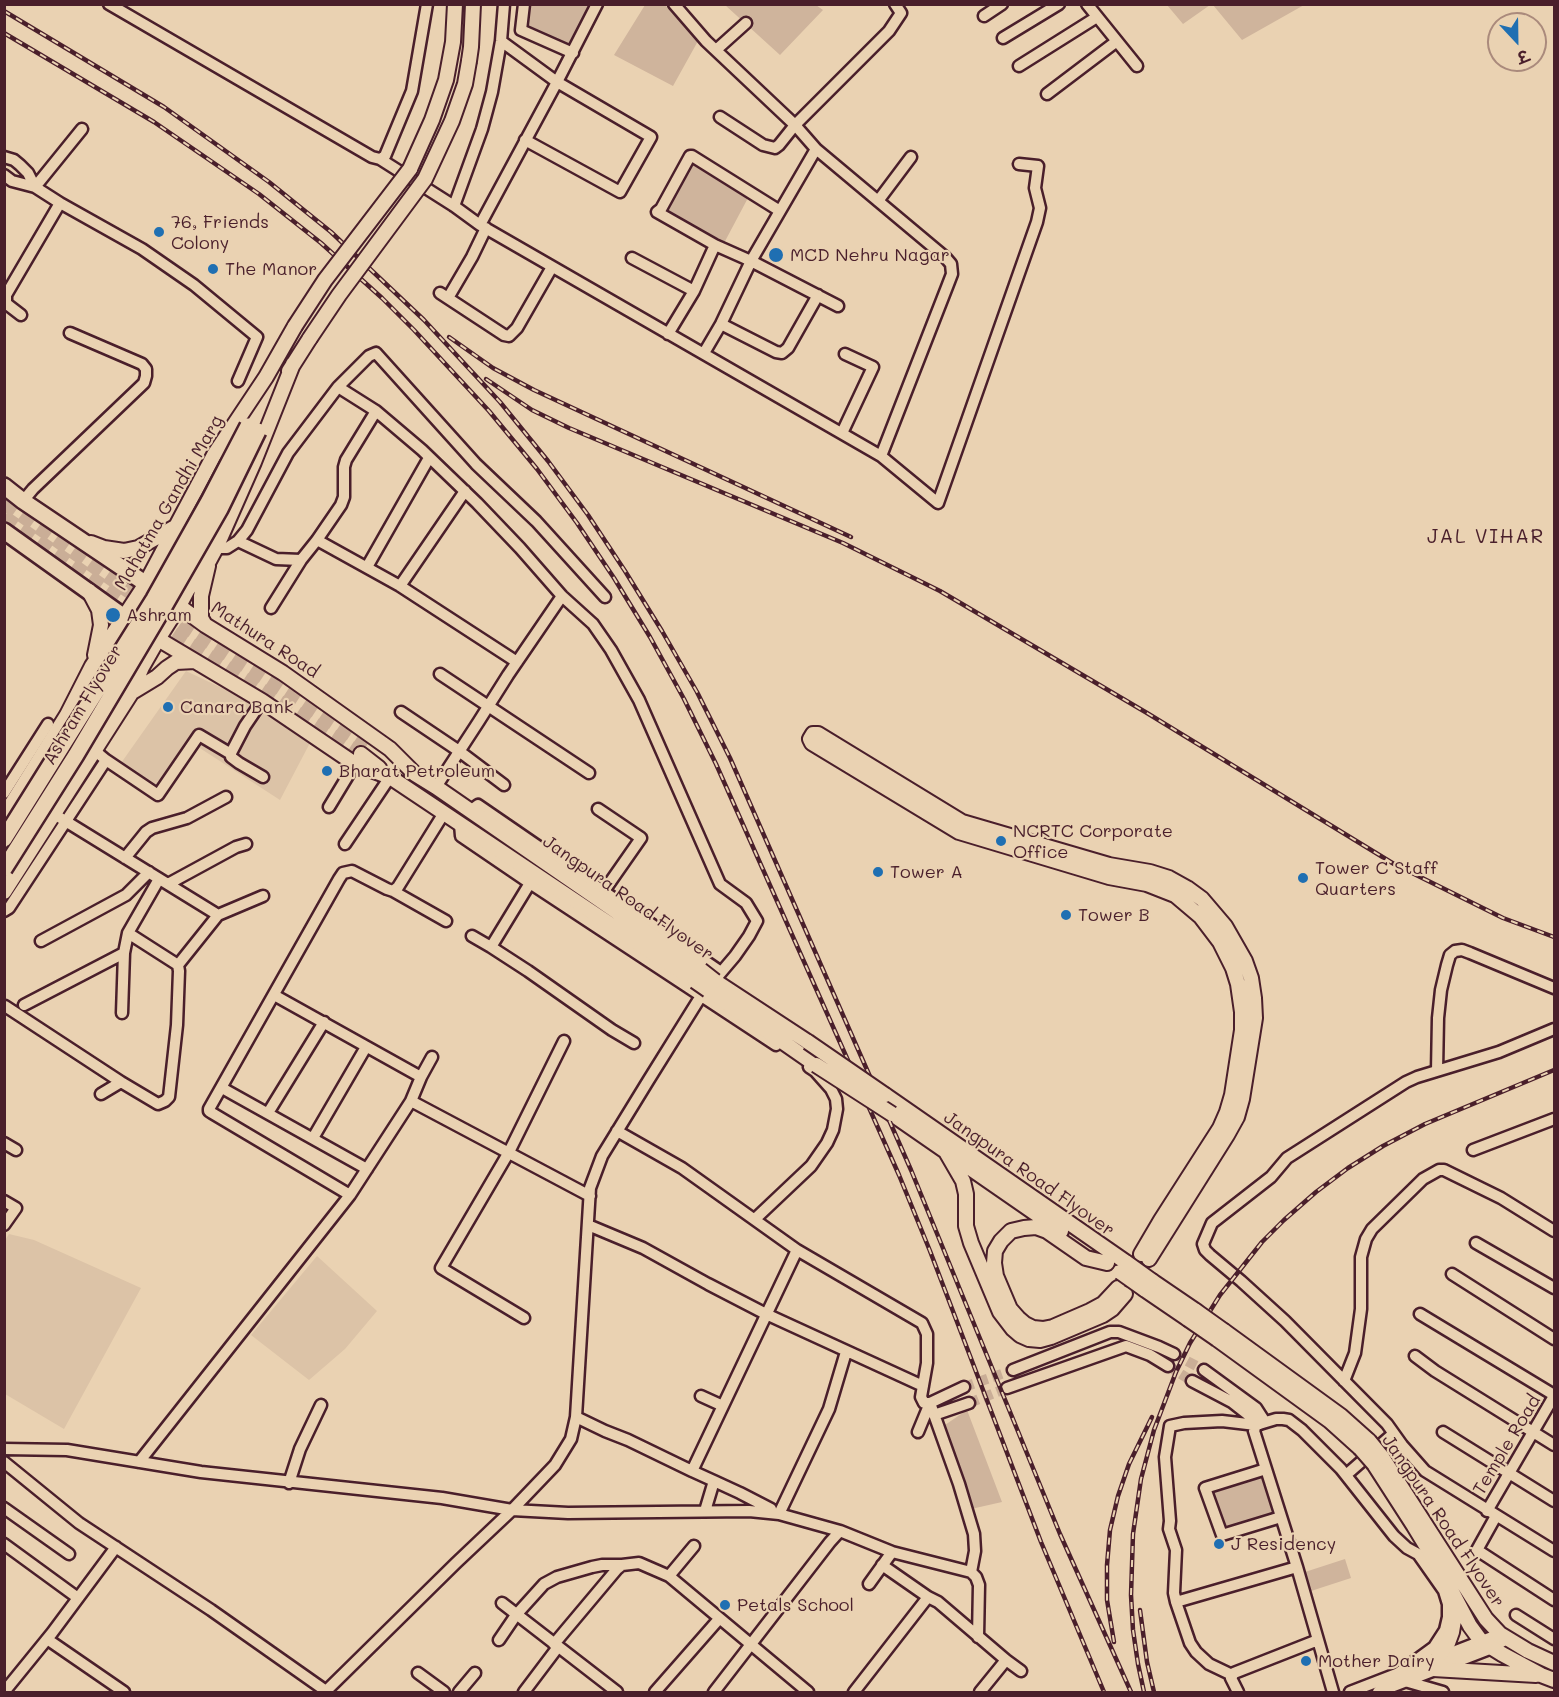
<!DOCTYPE html>
<meta charset="utf-8">
<style>
body{margin:0}
#map{position:relative;width:1559px;height:1697px;overflow:hidden;background:#ead2b2;font-family:Mali,"Playpen Sans Deva",sans-serif}
canvas{display:block}
.frame{position:absolute;inset:0;border:6px solid #4a1f2b;pointer-events:none}
.north{position:absolute;left:1487px;top:12px;width:60px;height:60px;box-sizing:border-box;background:#ead2b2;border:2px solid #aa8a7c;border-radius:50%;rotate:158deg;font-size:16px;font-weight:700;line-height:24px;text-align:center;color:#4a1f2b}
.north::after{content:'';display:block;margin:auto;width:21px;height:27px;background:#1f6fb2;clip-path:polygon(50% 0,100% 100%,50% 72%,0 100%)}
</style>
<div id="map">
<canvas width="1559" height="1697"></canvas>
<div class="frame"></div>
<div class="north">उ</div>
</div>
<script>
const context = document.querySelector('canvas').getContext('2d');
context.lineJoin = 'round';
function fill(path, color) { context.fillStyle = color; context.fill(path, 'evenodd'); }
const shape = rows => new Path2D(rows.map(r => 'M' + r).join(''));
function stroke(path, color, width, dash) { context.strokeStyle = color; context.lineWidth = width; context.lineCap = dash ? 'butt' : 'round'; context.setLineDash(dash || []); context.stroke(path); }
function drawText(font, color, halo, rows, align = 'center') {
  context.font = font + ' Mali,sans-serif'; context.lineWidth = 4.5; context.setLineDash([]); context.textBaseline = 'middle'; context.strokeStyle = halo; context.fillStyle = color; for (const [text, x, y, turn = 0] of rows) {
    context.save(); context.translate(x, y); context.rotate((+turn || 0) * Math.PI / 180); context.textAlign = isNaN(turn) ? turn : align; if (halo) context.strokeText(text, 0, 0); context.fillText(text, 0, 0); context.restore();
  }
}
fill(shape([
 [186,671,260,706,311,741,280,800,192,743,158,800,114,773],
 [9,1234,34,1240,141,1288,64,1429,5,1394,4,1242],
 [317,1256,377,1311,345,1349,309,1380,251,1335]
]), '#dcc3a7');
fill(shape([
 [528,5,591,5,568,46,525,27],
 [645,5,665,5,698,41,673,86,614,55],
 [725,5,816,5,823,10,780,55],
 [1167,5,1210,5,1183,24],
 [1213,5,1304,5,1242,40],
 [690,159,749,196,723,245,660,215],
 [967,1410,1002,1502,971,1509,942,1427],
 [1263,1474,1275,1515,1225,1531,1211,1489],
 [1345,1559,1351,1578,1311,1591,1305,1572]
]), '#cfb49c');
stroke(shape([
 [1174,1354,1204,1370],
 [1168,1366,1192,1381],
 [964,1387,1013,1370],
 [969,1403,1007,1388]
]), '#caae97', 10, [10, 5]);
stroke(shape([
 [4,503,134,595,146,602],
 [4,517,140,612],
 [163,612,367,745],
 [156,622,361,754]
]), '#caae97', 14, [14, 7]);
const minor = shape([
 [109,4,372,157,380,159,454,206,480,225,557,82,501,41],
 [524,4,521,30,573,53],
 [674,4,706,41,795,125,816,149,945,257,951,264,952,274,947,287,881,456],
 [1087,4,1137,66],
 [984,16,1002,4],
 [1003,38,1059,4],
 [716,50,746,23],
 [1019,66,1097,17],
 [1047,94,1117,41],
 [720,117,763,145,775,148,779,145,795,125,889,31,901,13,895,4],
 [525,140,620,192,651,137,557,82,597,4],
 [4,157,14,160,20,165,28,173,35,187],
 [380,159,385,156,412,91,427,4],
 [4,175,12,181,35,187,60,203,142,249,194,285,257,337,238,381],
 [35,187,82,129],
 [878,201,911,157],
 [454,206,482,129,492,92,501,41,504,4],
 [780,211,692,156,690,156,661,209,657,212,715,245,751,261,838,306],
 [480,225,881,456,938,503,1037,222,1040,208,1035,188,1038,166,1019,164],
 [632,258,694,291],
 [440,293,504,335,509,336,517,328,552,267],
 [448,298,472,257,486,228],
 [21,315,8,305,6,303,6,295,60,203],
 [721,324,776,352,782,353,788,348,818,295],
 [668,334,694,291,715,245],
 [704,353,721,324,751,261,816,149],
 [842,433,873,367,845,354],
 [23,501,33,489,144,383,146,376,146,369,142,364,70,333],
 [317,540,400,586,517,662],
 [238,541,276,559,301,560],
 [216,548,227,548,238,541,247,530,288,453,338,387,369,356,376,353,476,464,536,521,605,597],
 [367,567,429,458],
 [400,586,465,491],
 [271,608,301,560,317,540,341,505,344,497,344,467,346,460,376,411],
 [440,674,589,773],
 [262,701,245,726,231,753,231,757,239,763,263,777],
 [401,712,459,751,504,785],
 [94,750,106,760,158,795,199,735,231,754],
 [436,787,479,721,508,675,562,596],
 [4,793,48,724],
 [329,807,355,764],
 [598,809,641,838,604,891],
 [470,811,478,805,721,972],
 [54,814,218,915,263,896],
 [460,824,461,836,530,883,776,1045],
 [345,844,390,777],
 [125,858,146,832,152,828,187,818,226,797],
 [530,883,491,947,528,971,612,1030,634,1043],
 [168,884,236,847,246,844],
 [393,891,446,921],
 [4,911,9,908,106,760],
 [472,936,491,947],
 [41,941,126,895,149,872],
 [178,965,218,915],
 [274,995,421,1077],
 [24,1005,124,953],
 [5,1006,121,1082,158,1104,165,1101,169,1097,177,1025,179,971,178,965,128,933],
 [122,1013,124,953,128,933,159,879],
 [1554,1029,1499,1052,1417,1077,1406,1082,1287,1158,1271,1177,1212,1223,1203,1244,1205,1250,1210,1255,1241,1281,1285,1321,1387,1424,1402,1445,1425,1471,1554,1551],
 [1437,1071,1438,1018,1441,990,1447,965,1450,955,1455,951,1462,950,1470,953,1554,988],
 [222,1088,367,1169],
 [101,1094,121,1082],
 [411,1101,590,1196],
 [268,1113,324,1022],
 [617,1131,682,1168,797,1250,922,1323,927,1334,927,1363,921,1397,924,1403,930,1403,918,1432],
 [313,1138,366,1047],
 [4,1143,16,1150],
 [1473,1150,1554,1119],
 [350,1195,212,1113,209,1111,209,1109,339,879,343,873,352,871,387,889,393,891,398,887,444,813],
 [4,1201,16,1208,4,1225],
 [755,1219,811,1166,827,1143,833,1130,837,1109,836,1099,831,1089,815,1071,809,1067],
 [588,1225,643,1248,708,1284,766,1314,923,1386],
 [1476,1243,1554,1288],
 [1452,1274,1554,1339],
 [1420,1314,1554,1395],
 [524,1318,441,1268,509,1152,564,1041],
 [1415,1356,1435,1371,1554,1445],
 [1013,1370,1110,1332,1119,1332,1159,1347,1174,1354],
 [1204,1370,1256,1408,1265,1422],
 [1192,1381,1232,1402,1260,1424],
 [1344,1381,1355,1353,1361,1309,1361,1257,1366,1239,1372,1229,1423,1179,1439,1170,1444,1170,1501,1198,1554,1231],
 [964,1387,930,1403,959,1484,974,1534,975,1551,971,1572],
 [1007,1388,1126,1346,1150,1355,1168,1366],
 [701,1396,723,1406],
 [934,1415,969,1403],
 [576,1417,605,1431,628,1440,692,1471],
 [1256,1425,1254,1431,1297,1567,1333,1692],
 [1443,1432,1554,1501],
 [4,1449,67,1450,201,1472,442,1498,512,1510,568,1513,749,1511,779,1514,840,1531,892,1552,971,1572,976,1577,979,1585,978,1637],
 [4,1462,79,1523,211,1610,326,1691],
 [139,1462,350,1195,411,1101,421,1077,432,1057],
 [1266,1469,1205,1488,1222,1535,1281,1517],
 [1346,1475,1393,1434],
 [714,1481,740,1493,771,1509],
 [289,1483,300,1449,321,1405],
 [4,1508,69,1554],
 [705,1511,714,1481,692,1471,797,1250],
 [1487,1511,1554,1396],
 [779,1514,829,1409,846,1352],
 [1496,1516,1477,1550,1554,1600],
 [4,1544,78,1598],
 [882,1565,928,1597,938,1602,1006,1660,1021,1671],
 [669,1576,694,1546],
 [869,1584,892,1552],
 [1176,1602,1297,1567],
 [502,1603,617,1692],
 [1516,1615,1554,1639],
 [47,1639,124,1692],
 [499,1640,516,1615,544,1584,557,1577,592,1567,602,1565,622,1565],
 [554,1644,617,1569,622,1565,639,1563,669,1576,808,1692],
 [418,1673,444,1692],
 [1232,1675,1209,1664,1196,1652,1190,1643,1176,1602,1174,1593,1176,1550,1169,1529,1170,1521,1165,1457,1170,1426,1184,1423,1222,1421,1256,1425,1276,1419,1283,1419,1289,1420,1302,1430,1341,1469,1394,1536,1407,1548,1418,1554,1444,1591,1448,1604,1448,1617,1445,1630,1434,1647,1397,1674],
 [1405,1681,1443,1692],
 [4,1692,52,1633,116,1547],
 [325,1692,456,1563,512,1510,555,1465,571,1439,576,1417,590,1188,602,1156,648,1081,701,996,735,956,749,936,757,921,746,903,720,884,639,700,611,650,593,624,562,596,520,548,477,503,422,450,376,411,338,387],
 [459,1692,475,1673],
 [524,1692,558,1647],
 [655,1692,719,1619],
 [714,1692,830,1542,840,1531],
 [854,1692,928,1597],
 [980,1692,1006,1660],
 [1238,1692,1231,1678,1234,1673,1318,1640],
 [1350,1692,1500,1634],
 [1378,1692,1492,1648,1508,1638]
]);
const major = shape([
 [469,61,471,47,473,4],
 [410,169,432,120,446,80,453,42,455,4],
 [289,371,310,338],
 [91,543,104,548,124,551,138,548,175,527],
 [89,591,99,610,101,625,95,655],
 [179,606,205,625,283,673,390,749,415,774,436,787,701,970],
 [123,616,158,639,262,701,355,764,390,777,695,981],
 [205,625,201,618,201,596,208,566],
 [129,694,157,677,167,668,176,662,195,661],
 [361,754,379,768],
 [4,816,67,715,92,666,145,585,214,455,266,377,295,326],
 [4,892,130,695,142,667,158,639,179,606,188,589,209,561,216,548,254,462,293,364],
 [715,981,808,1042],
 [708,990,816,1065],
 [885,1095,1127,1263],
 [892,1114,1061,1231],
 [945,1150,963,1181,966,1194,966,1226,971,1243,1000,1312,1013,1329,1020,1335,1029,1339,1040,1340,1051,1337,1103,1315,1112,1309,1125,1294],
 [1141,1254,1161,1220,1220,1128,1227,1112,1232,1095,1242,1030,1242,1012,1238,984,1233,968,1220,942,1201,917,1175,895,1147,884,1109,877,959,832,812,743,810,739,813,734,818,734,962,822,1109,865,1150,872,1169,878,1187,888,1202,899,1225,926,1245,961,1251,978,1254,998,1255,1018,1242,1099,1237,1117,1227,1135,1149,1259],
 [1107,1263,1086,1258,1047,1231,1036,1227,1024,1228,1011,1231,1001,1241,995,1251,994,1263,996,1276,1010,1309,1018,1318,1025,1324,1033,1328,1043,1329,1053,1327,1090,1311,1103,1304,1118,1288],
 [1152,1281,1196,1311],
 [1144,1289,1188,1319],
 [1224,1331,1341,1416,1369,1441],
 [1217,1339,1330,1421,1360,1448],
 [1382,1457,1486,1619,1500,1634,1528,1651,1554,1663],
 [1374,1464,1414,1526,1439,1567,1470,1626,1481,1641,1502,1654,1541,1675,1554,1680],
 [1438,1657,1448,1643,1452,1632,1455,1614,1454,1601],
 [1433,1669,1536,1675]
]);
const highway = shape([
 [4,486,23,501,179,606],
 [4,531,123,616]
]);
stroke(minor, '#4a1f2b', 15);
stroke(major, '#4a1f2b', 18);
stroke(highway, '#4a1f2b', 20);
stroke(minor, '#ead2b2', 10);
stroke(major, '#ead2b2', 14);
stroke(highway, '#ead2b2', 15);
const rail = shape([
 [4,11,164,107,269,182,331,232,424,320,500,402,548,461,588,515,625,571,662,631,697,692,730,758,911,1170,1060,1534,1131,1692],
 [4,33,154,122,259,194,321,243,382,298,414,330,489,411,537,469,577,523,614,578,650,637,684,699,716,764,899,1175,930,1251,1041,1542,1104,1692],
 [449,337,493,368,534,390,851,537],
 [486,379,532,410,569,428,843,543,940,591,1147,713,1394,864,1503,918,1554,937],
 [1140,1610,1147,1662,1154,1692],
 [1114,1642,1107,1600,1107,1565,1110,1530,1118,1496,1129,1464,1152,1417],
 [1144,1692,1138,1664,1133,1630,1131,1595,1133,1534,1141,1479,1154,1430,1176,1372,1190,1343,1220,1295,1262,1242,1284,1220,1316,1192,1348,1168,1383,1146,1425,1124,1554,1070]
]);
stroke(rail, '#4a1f2b', 4.5);
stroke(rail, '#ead2b2', 2, [7]);
const majorBridge = shape([
 [295,326,325,280,410,169],
 [310,338,339,295,425,179,452,121,465,84,469,61],
 [701,970,715,981],
 [695,981,708,990],
 [808,1042,885,1095],
 [816,1065,892,1114],
 [1127,1263,1152,1281],
 [1120,1272,1144,1289],
 [1196,1311,1224,1331],
 [1188,1319,1217,1339],
 [1369,1441,1382,1457],
 [1360,1448,1374,1464]
]);
const highwayBridge = shape([
 [4,839,154,599,209,501,248,426],
 [4,869,76,755,165,605,220,509,258,431]
]);
stroke(majorBridge, '#4a1f2b', 18, []);
stroke(highwayBridge, '#4a1f2b', 20, []);
stroke(majorBridge, '#ead2b2', 14);
stroke(highwayBridge, '#ead2b2', 15);
for (const [x, y, r, color] of [
 [159,232,6,"#1f6fb2"],
 [776,255,8,"#1f6fb2"],
 [213,269,6,"#1f6fb2"],
 [113,615,8,"#1f6fb2"],
 [168,707,6,"#1f6fb2"],
 [327,771,6,"#1f6fb2"],
 [1001,841,6,"#1f6fb2"],
 [878,872,6,"#1f6fb2"],
 [1303,878,6,"#1f6fb2"],
 [1066,915,6,"#1f6fb2"],
 [1219,1544,6,"#1f6fb2"],
 [725,1605,6,"#1f6fb2"],
 [1306,1661,6,"#1f6fb2"]
]) { const dot = new Path2D(); dot.arc(x, y, r, 0, 2 * Math.PI); context.fillStyle = color; context.fill(dot); stroke(dot, '#ead2b2', 2); }
drawText('18px', '#4a1f2b', '#ead2b2', [
 ["76, Friends",171,222],
 ["Colony",171,243],
 ["MCD Nehru Nagar",790,255],
 ["The Manor",225,269],
 ["Ashram",126,615],
 ["Canara Bank",180,707],
 ["Bharat Petroleum",339,771],
 ["NCRTC Corporate",1013,831],
 ["Office",1013,852],
 ["Tower C Staff",1315,868],
 ["Quarters",1315,889],
 ["Tower A",890,872],
 ["Tower B",1078,915],
 ["J Residency",1231,1544],
 ["Petals School",737,1605],
 ["Mother Dairy",1318,1661]
], 'left');
drawText('18px', '#4a1f2b', '#ead2b2', [
 ["Mahatma Gandhi Marg",169,503,-60],
 ["Mathura Road",265,640,33],
 ["Ashram Flyover",83,705,-59],
 ["Jangpura Road Flyover",628,898,35],
 ["Jangpura Road Flyover",1029,1174,35],
 ["Temple Road",1507,1445,-59],
 ["Jangpura Road Flyover",1443,1521,56]
]);
context.letterSpacing = '1.5px';
drawText('20px', '#4a1f2b', '#ead2b2', [
 ["JAL VIHAR",1486,537]
]);
context.letterSpacing = '0px';
</script>
